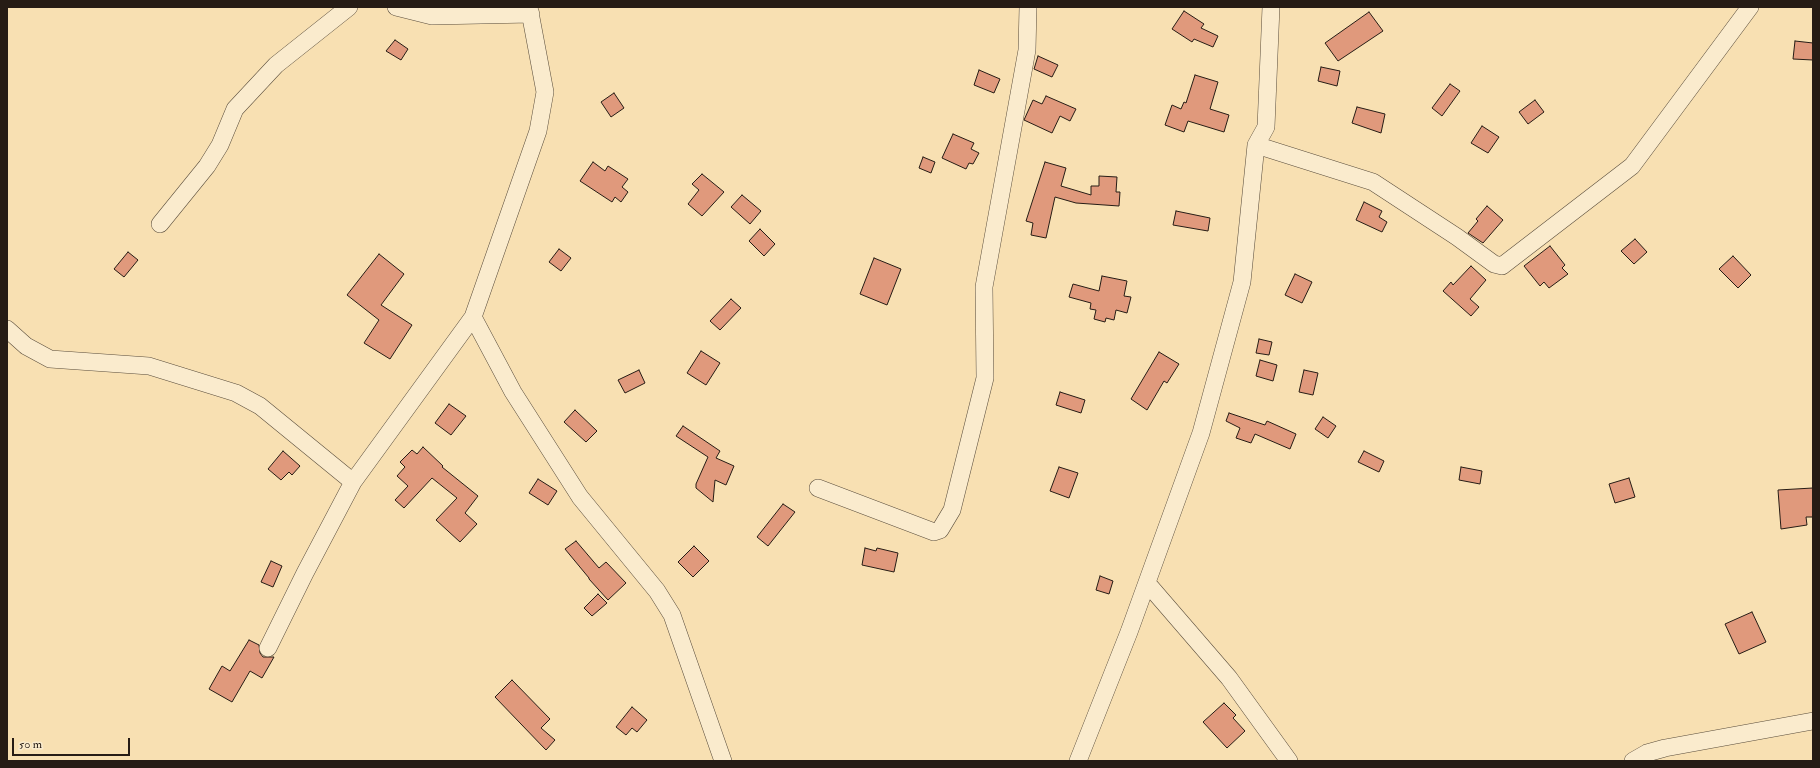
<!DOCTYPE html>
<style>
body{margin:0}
#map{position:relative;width:1820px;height:768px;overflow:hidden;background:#f8e0b2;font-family:"IM FELL Double Pica",serif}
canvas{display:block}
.frame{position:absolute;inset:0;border:8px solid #261c15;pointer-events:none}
.scale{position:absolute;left:12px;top:738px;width:118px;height:18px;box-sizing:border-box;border:2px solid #261c15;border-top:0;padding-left:5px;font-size:12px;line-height:14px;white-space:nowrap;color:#261c15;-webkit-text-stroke:3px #faebcd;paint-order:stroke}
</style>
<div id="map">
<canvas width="1820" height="768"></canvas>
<div class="frame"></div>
<div class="scale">50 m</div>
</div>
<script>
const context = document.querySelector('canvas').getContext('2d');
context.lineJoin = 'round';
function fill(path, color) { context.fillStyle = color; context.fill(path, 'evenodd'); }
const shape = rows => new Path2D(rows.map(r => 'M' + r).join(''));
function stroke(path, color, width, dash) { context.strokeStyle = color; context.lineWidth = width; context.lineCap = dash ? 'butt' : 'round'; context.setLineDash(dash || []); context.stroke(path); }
const building = shape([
 [1184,11,1204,24,1201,28,1218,36,1213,47,1194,39,1192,42,1172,29,1184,11],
 [1369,12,1383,31,1338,61,1325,43,1369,12],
 [395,40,408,49,401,60,386,51,395,40],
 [1795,41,1813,43,1813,60,1793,59,1795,41],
 [1038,56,1058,65,1052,77,1034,69,1038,56],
 [1321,67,1340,71,1337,86,1318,81,1321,67],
 [979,70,1000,79,994,93,974,85,979,70],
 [1195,75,1218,82,1210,109,1229,115,1224,132,1188,121,1184,132,1165,125,1172,105,1181,109,1184,102,1186,103,1195,75],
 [1450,84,1460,91,1442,116,1432,108,1450,84],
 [614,93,624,108,611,117,601,102,614,93],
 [1046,96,1076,109,1070,121,1060,116,1052,133,1024,120,1033,100,1042,104,1046,96],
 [1535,100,1544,112,1528,124,1519,112,1535,100],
 [1357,107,1385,114,1381,133,1352,123,1357,107],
 [1482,126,1499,137,1488,153,1471,143,1482,126],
 [953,134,974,143,971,149,979,153,973,164,969,163,966,169,942,158,953,134],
 [923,157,935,162,931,173,919,168,923,157],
 [593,162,605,171,608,166,628,179,622,187,628,192,621,202,615,197,612,202,580,181,593,162],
 [1045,162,1066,168,1061,186,1091,195,1091,186,1099,186,1099,176,1117,177,1116,192,1120,192,1119,206,1076,203,1055,197,1046,238,1031,235,1033,223,1026,221,1045,162],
 [702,174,724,192,702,216,688,204,699,190,692,184,702,174],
 [742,195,761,211,750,224,731,207,742,195],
 [1364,202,1382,211,1379,217,1387,222,1382,232,1356,220,1364,202],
 [1487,206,1503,220,1483,243,1468,233,1478,221,1476,219,1487,206],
 [1176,211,1210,218,1208,231,1173,225,1176,211],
 [760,229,775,244,764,256,749,241,760,229],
 [1635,239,1647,252,1634,264,1621,251,1635,239],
 [1550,246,1565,265,1562,268,1568,274,1549,288,1544,282,1540,286,1524,266,1550,246],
 [559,249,571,258,561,271,549,262,559,249],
 [128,252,138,260,124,277,114,269,128,252],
 [379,254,404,274,381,305,412,325,390,359,364,343,379,320,347,295,379,254],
 [1733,256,1751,275,1738,288,1719,269,1733,256],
 [874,258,901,269,887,305,860,294,874,258],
 [1471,266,1486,280,1470,299,1479,307,1471,316,1443,291,1451,282,1453,285,1471,266],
 [1295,274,1312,282,1302,303,1285,295,1295,274],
 [1102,276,1127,281,1124,296,1131,297,1127,313,1116,310,1114,320,1106,318,1105,322,1094,319,1096,310,1090,309,1091,303,1069,297,1073,284,1099,291,1102,276],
 [731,299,741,308,720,330,710,321,731,299],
 [1259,339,1272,342,1269,355,1256,353,1259,339],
 [701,351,720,363,706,385,687,373,701,351],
 [1159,352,1179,364,1167,383,1164,381,1147,410,1131,399,1159,352],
 [1260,360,1277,365,1273,381,1256,376,1260,360],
 [639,370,645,383,625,393,618,380,639,370],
 [1304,370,1318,373,1313,395,1299,392,1304,370],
 [1060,392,1085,400,1081,413,1056,405,1060,392],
 [449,404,466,416,451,435,435,423,449,404],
 [575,410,597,431,586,442,564,422,575,410],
 [1229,413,1265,425,1267,421,1296,434,1290,449,1255,434,1251,443,1236,438,1240,428,1226,421,1229,413],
 [1323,417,1336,426,1328,438,1315,429,1323,417],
 [683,426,720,451,716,458,734,466,726,485,715,480,713,502,696,488,696,484,708,457,676,436,683,426],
 [423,447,443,466,442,467,478,496,465,513,477,524,460,542,436,520,457,498,432,478,404,508,395,500,408,486,397,476,405,467,400,462,412,450,417,454,423,447],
 [283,451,300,466,292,475,289,472,281,480,268,469,283,451],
 [1364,451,1384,461,1379,472,1358,462,1364,451],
 [1059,467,1078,473,1069,498,1050,491,1059,467],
 [1461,467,1482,471,1480,484,1459,480,1461,467],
 [1629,478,1635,497,1615,503,1609,484,1629,478],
 [538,479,557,491,548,505,529,493,538,479],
 [1813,488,1813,517,1806,517,1807,525,1781,529,1778,490,1813,488],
 [783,504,795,512,768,546,757,537,783,504],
 [576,541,599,568,606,562,626,583,608,600,589,579,589,578,565,549,576,541],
 [694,546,709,561,693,577,678,562,694,546],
 [865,548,876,551,877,548,898,553,894,572,862,565,865,548],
 [271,561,282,566,273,587,261,582,271,561],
 [1100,576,1113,581,1109,594,1096,590,1100,576],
 [598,594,607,603,592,616,584,608,598,594],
 [1752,612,1766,642,1739,654,1725,624,1752,612],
 [249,640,259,645,260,653,263,657,274,657,262,678,250,671,232,702,209,689,222,666,230,671,249,640],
 [512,680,550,719,541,728,555,740,546,750,495,697,512,680],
 [1224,703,1236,715,1233,718,1245,731,1227,748,1203,722,1224,703],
 [632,707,647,720,637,732,632,728,626,735,616,727,632,707]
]);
fill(building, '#e0997c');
stroke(building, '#261c15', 1);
const minor = shape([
 [396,7,432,16,531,14],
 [1256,145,1373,182,1457,237,1494,264,1502,266,1632,166,1750,7],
 [160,224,207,166,220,145,235,109,276,65,349,7],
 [473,317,513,392,580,497,657,591,672,615,723,761],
 [7,329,26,346,50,359,149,366,236,393,260,406,353,482],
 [818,488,934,532,940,530,952,510,985,378,984,287,1027,50,1028,7],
 [1147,583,1229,678,1289,761],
 [268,648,305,573,353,482,473,317,538,131,545,92,529,7],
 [1078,761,1129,632,1201,433,1242,282,1256,145,1266,127,1271,7],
 [1633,761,1647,753,1665,748,1813,721]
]);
stroke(minor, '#5a4d3c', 18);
stroke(minor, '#faebcd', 17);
</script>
